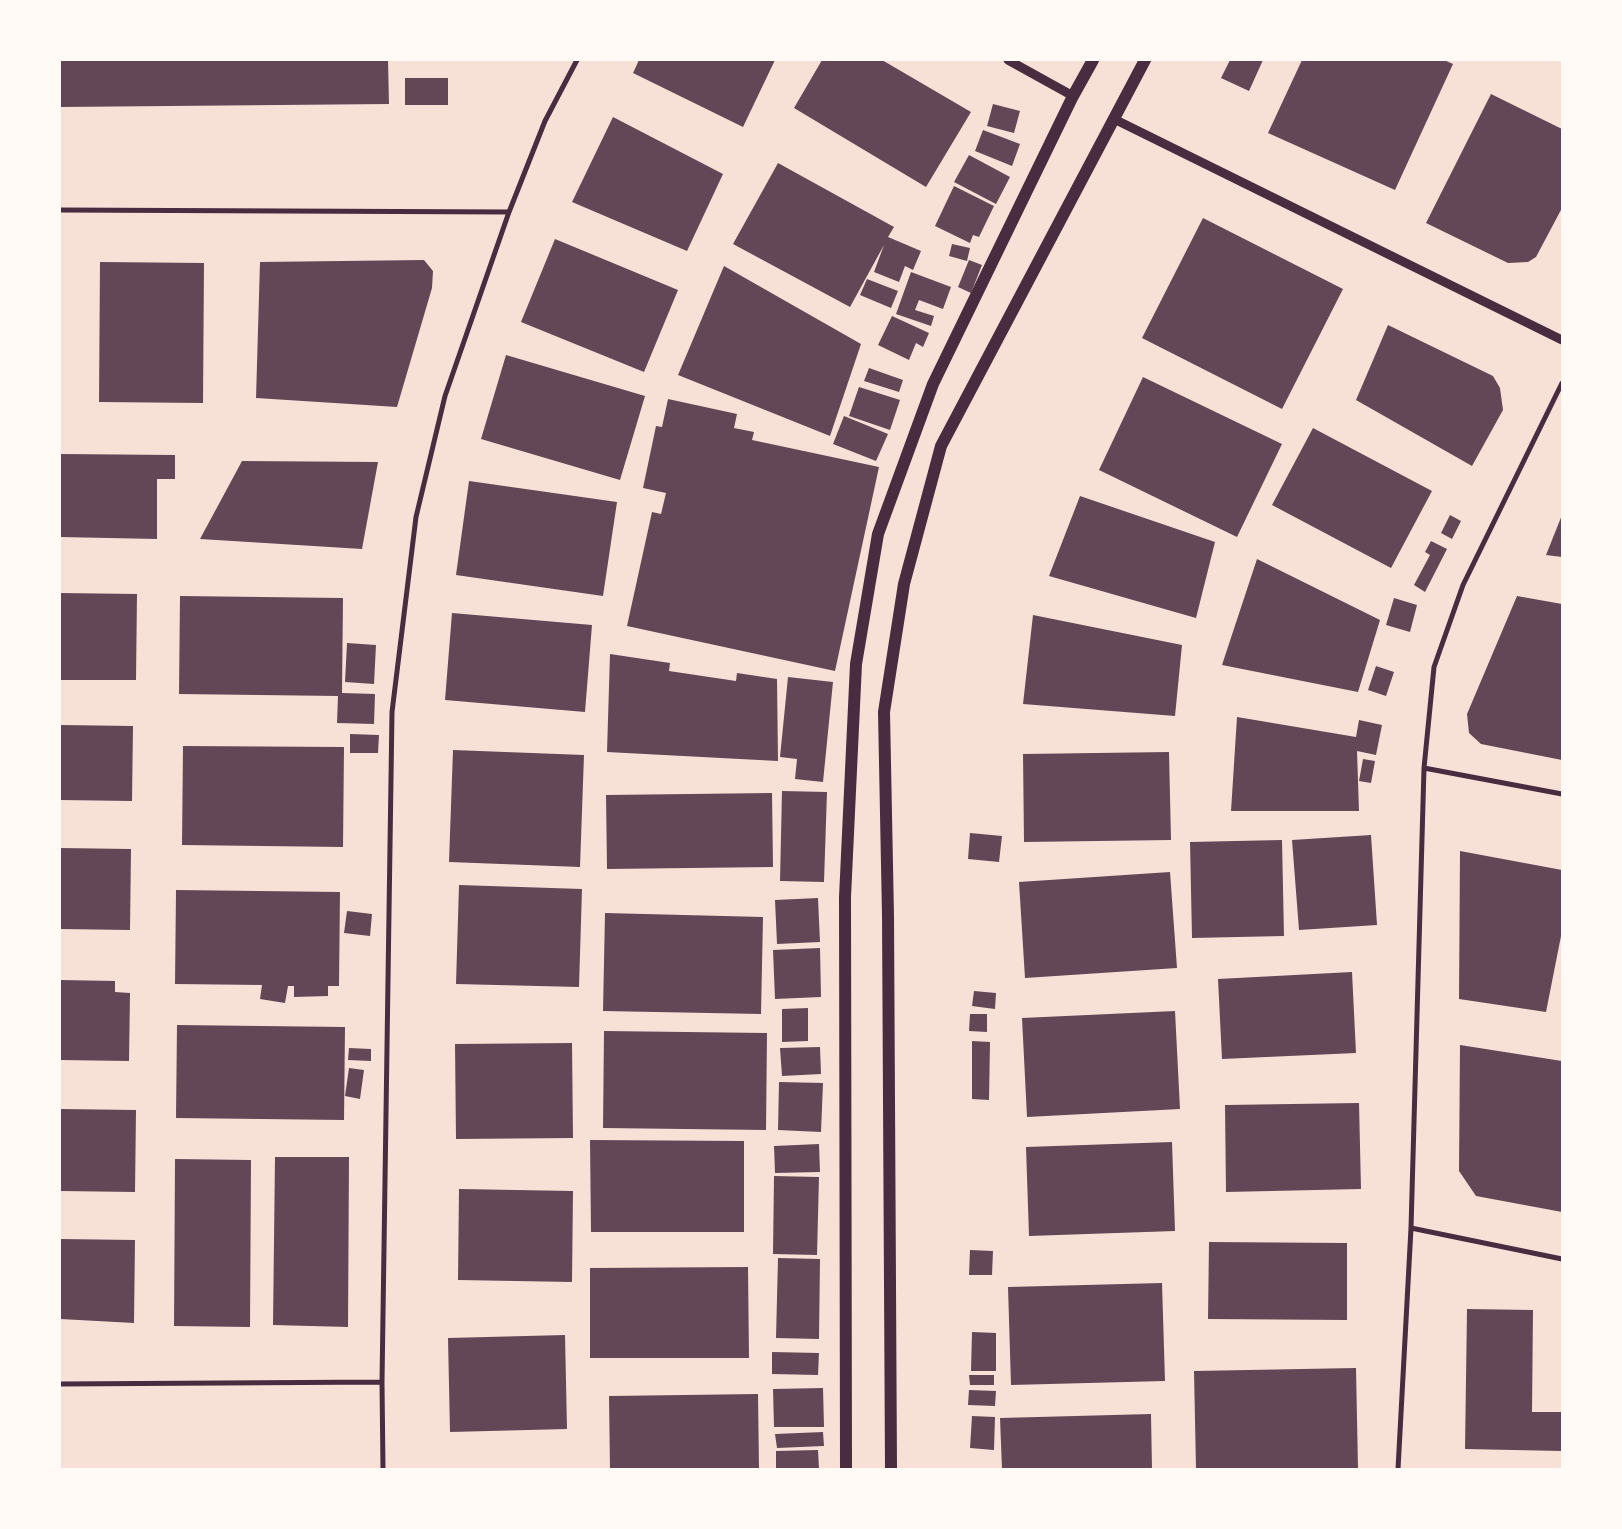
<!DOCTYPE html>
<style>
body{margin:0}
#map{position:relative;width:1622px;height:1529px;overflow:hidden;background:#f7e1d7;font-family:Quicksand,sans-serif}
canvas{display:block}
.frame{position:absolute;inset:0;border:61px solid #fffaf5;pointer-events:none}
</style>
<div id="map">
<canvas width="1622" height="1529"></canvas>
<div class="frame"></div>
</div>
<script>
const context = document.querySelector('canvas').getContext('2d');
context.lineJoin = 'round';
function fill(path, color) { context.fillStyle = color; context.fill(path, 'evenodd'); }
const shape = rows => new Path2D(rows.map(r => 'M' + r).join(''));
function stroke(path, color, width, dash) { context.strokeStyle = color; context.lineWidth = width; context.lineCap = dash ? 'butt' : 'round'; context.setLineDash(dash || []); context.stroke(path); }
fill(shape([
 [60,60,388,60,389,104,60,107],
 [639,60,775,60,743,127,633,73],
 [822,60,882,60,971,112,926,187,794,108],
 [1230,60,1263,60,1249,91,1221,78],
 [1302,60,1444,60,1453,64,1395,190,1268,133],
 [405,78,448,78,448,105,405,105],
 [1491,94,1562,129,1562,208,1536,257,1528,262,1508,263,1426,223],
 [993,104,1020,111,1014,133,987,126],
 [613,117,723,174,687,251,572,202],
 [983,130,1020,144,1012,166,975,151],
 [969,155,1010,177,996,204,954,182],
 [778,163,894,227,888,237,921,251,913,270,905,266,899,282,874,272,884,245,850,307,733,244],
 [954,186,994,206,979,237,973,235,970,243,935,226],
 [1203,218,1343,289,1282,409,1142,338],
 [555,239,678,290,644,372,521,322],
 [952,244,970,248,967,261,949,256],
 [424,260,433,271,432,288,397,407,256,398,260,262],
 [969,260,982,265,971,293,958,287],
 [100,262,204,263,203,403,99,402],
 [724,266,861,344,830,436,678,375],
 [911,272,951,287,943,309,919,300,915,310,934,316,931,326,896,314],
 [867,279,898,291,891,308,860,295],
 [892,316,929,333,923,347,916,343,909,360,878,345],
 [1388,325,1493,376,1500,388,1503,410,1472,466,1356,400],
 [506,355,645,396,620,480,481,439],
 [869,368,903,380,899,392,864,381],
 [1143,377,1282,444,1237,537,1099,470],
 [859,387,900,400,890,430,849,416],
 [668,399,737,414,734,428,754,432,752,440,879,467,835,671,627,626,652,512,661,514,666,493,643,488,656,426,662,427],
 [844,416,888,434,876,461,833,444],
 [1313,428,1432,491,1391,568,1272,505],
 [60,454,175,455,175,479,157,479,157,539,60,537],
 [242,461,378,462,362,549,200,539],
 [469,481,617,502,603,596,456,575],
 [1080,496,1215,542,1196,618,1049,576],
 [1450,515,1461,521,1452,539,1441,533],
 [1562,515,1562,557,1546,555],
 [1431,541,1447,549,1425,592,1414,585,1430,555,1425,552],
 [1257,559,1380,620,1358,692,1222,665],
 [60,593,137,594,136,680,60,680],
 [180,596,343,598,342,693,375,694,374,724,337,723,338,696,179,694],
 [1517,596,1562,604,1562,760,1481,744,1469,733,1467,714],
 [1394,598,1417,605,1410,632,1386,625],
 [452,613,592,625,585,712,445,700],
 [1033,615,1182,645,1175,716,1023,704],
 [347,643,376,645,374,684,345,682],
 [610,654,670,663,669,671,736,681,737,673,777,679,778,761,607,752],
 [1376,666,1394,672,1386,696,1368,690],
 [788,677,833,682,823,782,795,779,797,759,780,757],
 [1237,717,1356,737,1359,720,1382,725,1376,755,1357,751,1359,811,1231,811],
 [60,725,133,726,132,801,60,800],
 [350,734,379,735,378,753,350,753],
 [183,746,344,747,343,847,182,845],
 [453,750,584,755,580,867,449,862],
 [1169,752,1171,840,1024,842,1023,754],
 [1363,759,1375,761,1371,783,1359,781],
 [782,791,827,792,824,882,780,881],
 [772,793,773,867,607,869,606,795],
 [970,833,1002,836,999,862,968,859],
 [1371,835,1377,925,1299,930,1292,840],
 [1282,840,1284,936,1192,938,1190,842],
 [60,848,131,849,130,930,60,929],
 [1460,851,1562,870,1562,931,1546,1012,1459,999],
 [1170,872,1177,968,1025,978,1019,882],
 [459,885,582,889,579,987,456,984],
 [176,890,340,892,339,986,328,986,328,996,294,997,294,986,288,986,285,1003,260,999,262,985,175,984],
 [818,898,820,942,777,944,775,900],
 [347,911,372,914,370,936,344,933],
 [605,913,763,917,761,1014,603,1011],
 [820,948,821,997,775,999,773,950],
 [1352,972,1356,1053,1222,1059,1218,979],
 [60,980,115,981,115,992,130,993,129,1061,60,1060],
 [974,991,996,993,995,1009,972,1006],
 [808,1008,808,1041,782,1042,782,1009],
 [1175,1011,1180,1109,1027,1117,1022,1018],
 [970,1014,987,1014,987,1032,969,1031],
 [177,1025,345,1027,344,1120,176,1118],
 [604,1031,767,1033,766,1130,603,1128],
 [972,1041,990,1042,989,1100,972,1099],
 [572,1043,573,1138,456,1139,455,1044],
 [1460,1045,1562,1061,1562,1212,1476,1196,1459,1171],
 [820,1047,821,1074,782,1076,780,1048],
 [349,1048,371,1049,371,1061,348,1060],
 [349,1068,364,1070,360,1099,345,1096],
 [779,1082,823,1083,821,1132,778,1130],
 [1359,1103,1361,1189,1226,1192,1225,1105],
 [60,1109,136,1110,135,1192,60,1191],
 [590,1140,744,1141,744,1232,591,1232],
 [1172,1142,1175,1231,1029,1236,1026,1147],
 [819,1144,820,1172,775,1173,774,1146],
 [275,1157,349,1157,348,1327,273,1325],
 [175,1159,251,1160,250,1327,174,1326],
 [774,1176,819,1177,817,1255,773,1254],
 [459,1189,573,1191,572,1282,458,1280],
 [60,1239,135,1240,134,1323,60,1319],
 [1209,1242,1347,1243,1347,1320,1208,1319],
 [970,1250,993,1251,992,1275,969,1275],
 [778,1258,820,1259,819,1339,776,1338],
 [748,1267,749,1358,590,1358,590,1268],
 [1162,1283,1165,1381,1011,1385,1008,1287],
 [1467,1309,1533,1310,1532,1412,1562,1412,1562,1451,1465,1449],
 [972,1332,996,1333,996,1371,971,1371],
 [565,1335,567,1429,450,1432,448,1338],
 [772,1352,819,1353,818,1375,772,1374],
 [1356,1368,1358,1469,1196,1469,1194,1371],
 [969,1375,994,1375,994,1385,970,1385],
 [823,1388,824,1427,774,1427,773,1389],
 [969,1390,996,1391,995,1406,968,1405],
 [758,1394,759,1469,610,1469,609,1396],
 [1151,1414,1152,1469,1002,1469,1000,1418],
 [972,1416,995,1417,994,1450,970,1448],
 [823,1432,824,1446,777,1448,775,1434],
 [818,1450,819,1469,776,1469,776,1451]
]), '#644757');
stroke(shape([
 [60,210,509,212],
 [1424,768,1562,794],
 [1411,1228,1562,1259],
 [60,1384,382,1382],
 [383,1469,382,1382,392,712,416,517,445,396,509,212,545,121,577,60],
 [1398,1469,1411,1228,1424,768,1434,667,1463,585,1562,383]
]), '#4a2c40', 5);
stroke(shape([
 [1008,60,1073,96],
 [1114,119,1562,340]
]), '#4a2c40', 9);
stroke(shape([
 [846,1469,845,897,856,664,878,534,933,384,1073,96,1093,60],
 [891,1469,888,916,884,712,904,584,941,446,1145,60]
]), '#4a2c40', 12);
</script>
